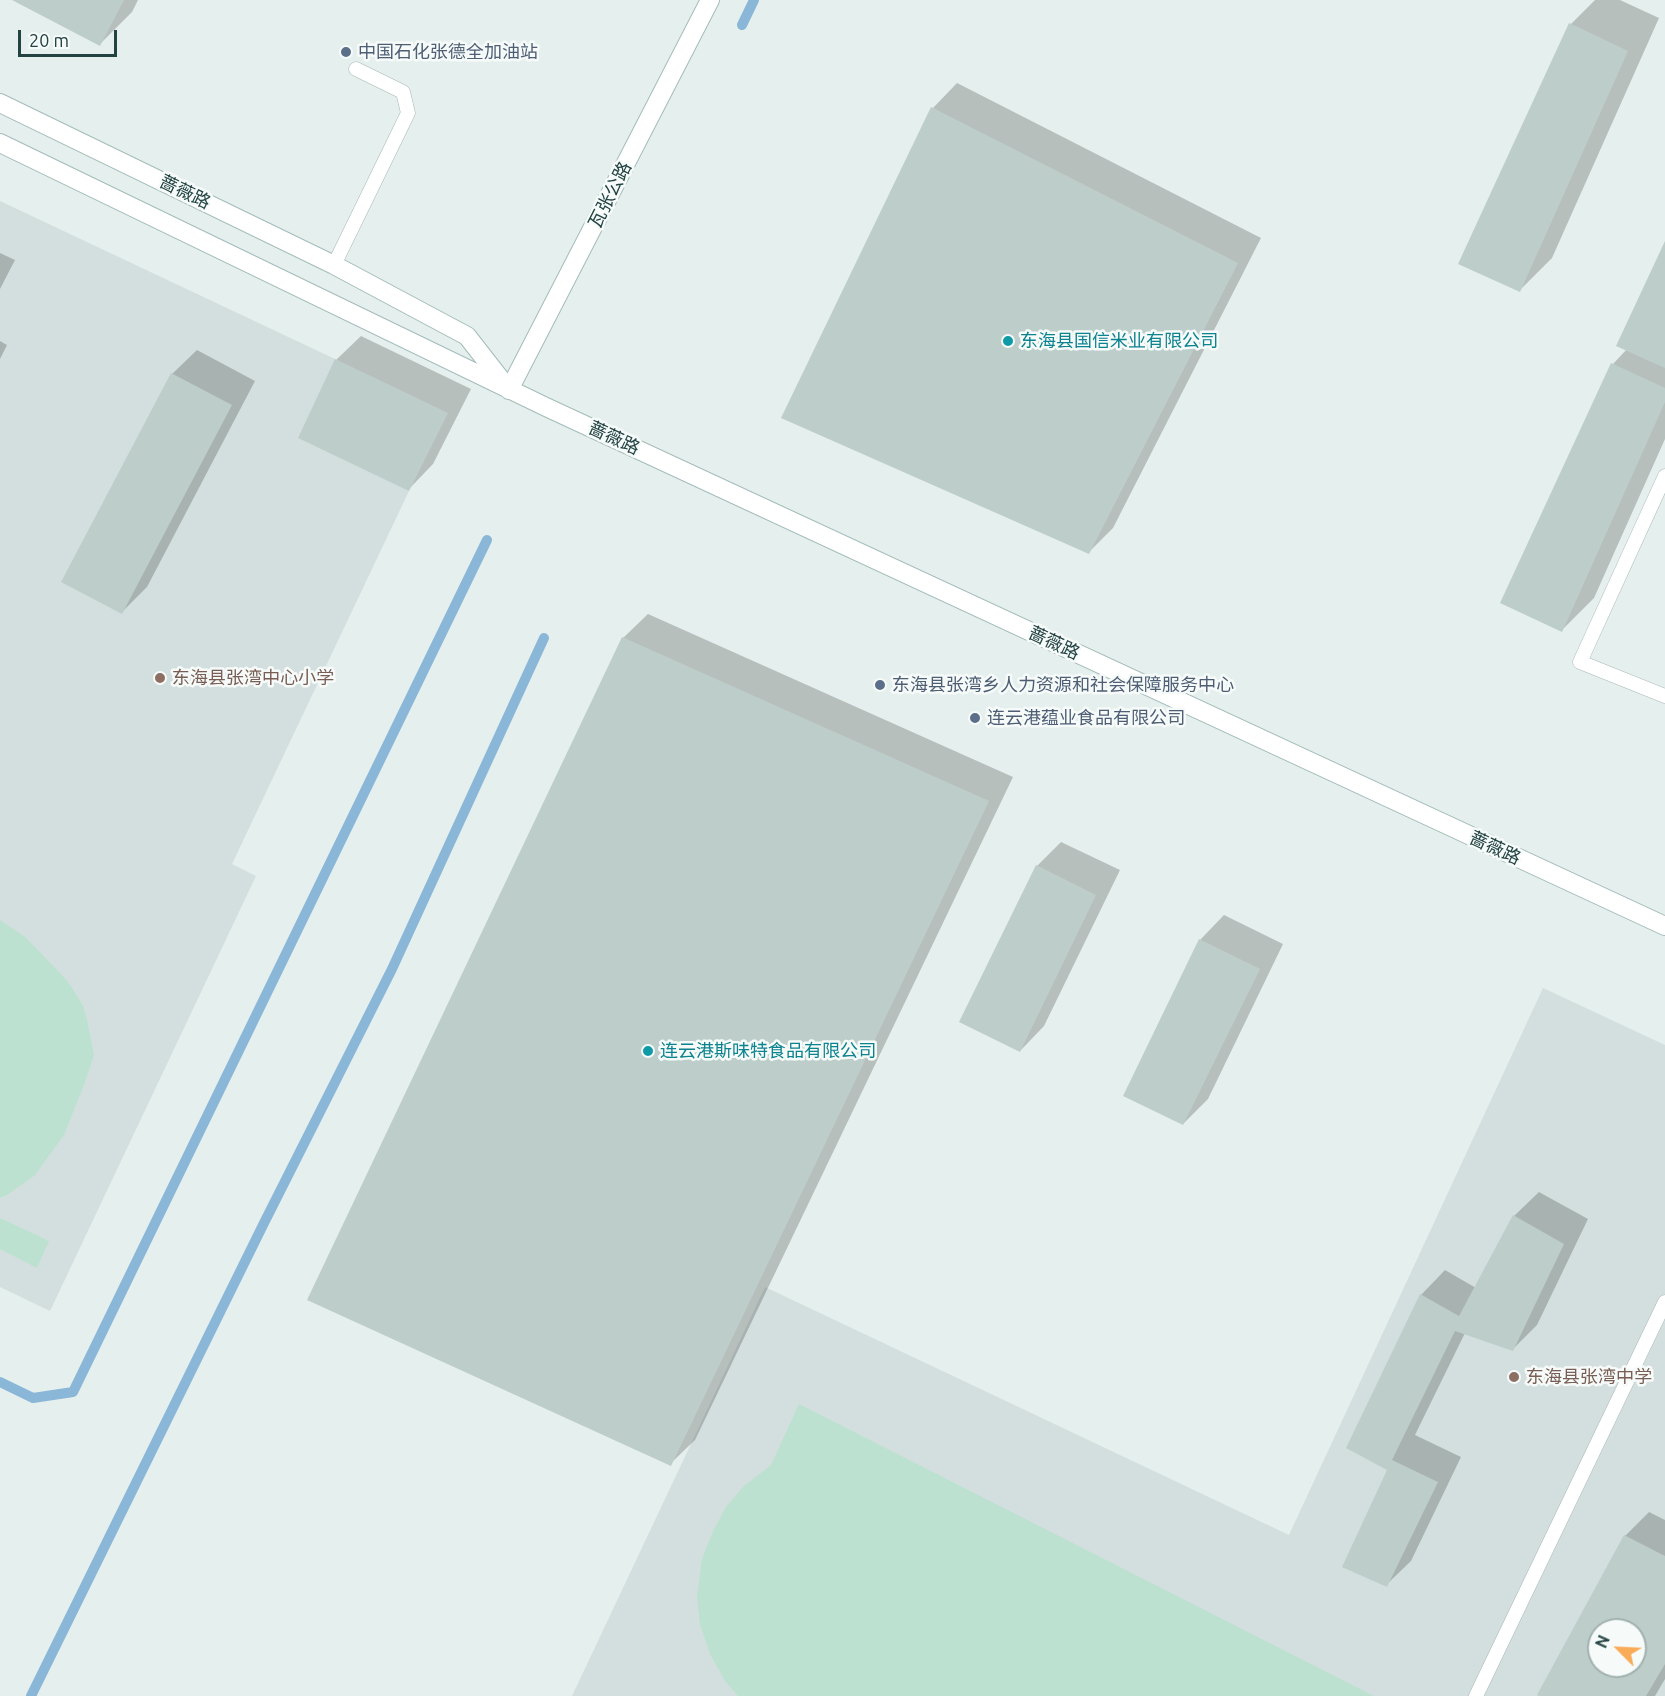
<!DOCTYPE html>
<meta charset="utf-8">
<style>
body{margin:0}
#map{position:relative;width:1665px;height:1696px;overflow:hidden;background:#e5efed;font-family:Ubuntu,sans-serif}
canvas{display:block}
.north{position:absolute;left:1587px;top:1618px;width:60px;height:60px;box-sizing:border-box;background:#f6fbfa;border:2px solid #a1b1b0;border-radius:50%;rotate:294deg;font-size:16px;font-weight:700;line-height:24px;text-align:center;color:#224342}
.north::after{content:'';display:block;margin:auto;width:21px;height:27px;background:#faab58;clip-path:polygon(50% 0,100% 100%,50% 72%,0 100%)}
.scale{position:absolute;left:18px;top:30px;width:99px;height:27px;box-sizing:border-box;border:3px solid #224342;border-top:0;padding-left:8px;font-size:18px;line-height:21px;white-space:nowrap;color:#224342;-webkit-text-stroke:4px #f6fbfa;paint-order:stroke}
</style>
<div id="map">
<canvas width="1665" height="1696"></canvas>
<div class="north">N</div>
<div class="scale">20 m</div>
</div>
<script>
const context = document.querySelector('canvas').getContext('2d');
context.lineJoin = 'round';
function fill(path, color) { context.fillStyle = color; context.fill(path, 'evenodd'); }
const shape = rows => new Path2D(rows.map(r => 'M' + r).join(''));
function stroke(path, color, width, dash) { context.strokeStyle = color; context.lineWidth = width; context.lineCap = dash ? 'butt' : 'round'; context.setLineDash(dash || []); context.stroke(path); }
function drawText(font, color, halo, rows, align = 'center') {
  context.font = font + ' Ubuntu,"Noto Sans SC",sans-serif'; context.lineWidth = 5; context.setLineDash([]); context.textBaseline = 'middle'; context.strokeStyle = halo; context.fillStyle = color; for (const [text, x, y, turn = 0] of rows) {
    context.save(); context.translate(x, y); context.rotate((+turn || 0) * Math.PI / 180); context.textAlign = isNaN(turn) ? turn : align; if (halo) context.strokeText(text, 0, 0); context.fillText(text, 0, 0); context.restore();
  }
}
fill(shape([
 [0,201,335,359,409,491,232,864,256,876,50,1311,0,1287],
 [1543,988,1665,1045,1665,1696,572,1696,765,1287,1289,1535],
 [1599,1630,1635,1630,1635,1666,1599,1666]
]), '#d3dfde');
fill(shape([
 [0,920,25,937,61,974,71,986,83,1006,87,1019,94,1055,84,1085,64,1135,35,1175,7,1195,0,1198],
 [0,1218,49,1241,37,1268,0,1249],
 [799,1404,1374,1696,738,1696,725,1681,710,1654,700,1625,697,1597,702,1559,713,1531,726,1507,743,1487,771,1465]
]), '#bde1d0');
fill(shape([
 [15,0,138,0,132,12,100,44],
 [1595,0,1620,0,1659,18,1552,258,1520,290,1571,24],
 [957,83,1261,238,1113,528,1089,552,933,108],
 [1665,244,1665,439,1594,598,1562,630,1613,364,1627,349],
 [0,253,15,260,0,289],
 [361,336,471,389,433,464,409,489,336,360],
 [0,341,7,345,0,359],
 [197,350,255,381,147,587,122,612,172,374],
 [648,614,1013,777,695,1440,670,1464,623,638],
 [1061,842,1120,870,1044,1026,1020,1051,1037,866],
 [1224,915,1283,944,1208,1099,1183,1124,1200,940],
 [1539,1192,1588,1219,1537,1325,1513,1349,1465,1333,1415,1435,1461,1457,1411,1561,1386,1585,1389,1470,1421,1295,1445,1270,1476,1288,1514,1216],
 [1649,1512,1665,1520,1665,1679,1655,1696,1542,1696,1625,1536],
 [1599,1630,1635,1630,1635,1666,1599,1666]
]), '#0003');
stroke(shape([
 [742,25,754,0],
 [0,1382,33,1398,73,1392,487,540],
 [31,1696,263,1225,392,969,544,638]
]), '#8ab7d7', 10);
fill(shape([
 [12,0,124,0,100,46],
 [1569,23,1628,51,1520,292,1458,264],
 [931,107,1238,263,1089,554,781,418],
 [1665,241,1665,368,1616,346],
 [335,359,448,413,409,491,298,438],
 [1611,363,1665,388,1665,402,1562,632,1500,603],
 [171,373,232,405,122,614,61,582],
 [622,637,989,801,671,1466,307,1300],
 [1036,865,1096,895,1020,1052,959,1022],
 [1199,939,1260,969,1183,1125,1123,1096],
 [1513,1215,1564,1244,1513,1351,1455,1331,1392,1460,1438,1482,1387,1587,1342,1567,1387,1470,1346,1448,1420,1294,1459,1316],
 [1624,1535,1665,1556,1665,1664,1646,1696,1539,1696,1537,1695],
 [1599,1630,1635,1630,1635,1666,1599,1666]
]), '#bdcdca');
const service = shape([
 [334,265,408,113,403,92,356,69],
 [1665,476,1580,662,1665,696],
 [1476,1696,1665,1302]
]);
const secondary = shape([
 [0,103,334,265,467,336,506,386],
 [0,143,546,407,1665,926],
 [509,390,710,0]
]);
stroke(service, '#a7b8b6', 15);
stroke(secondary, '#a3bcba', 20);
stroke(service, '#fff', 14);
stroke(secondary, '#fff', 18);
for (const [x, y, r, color] of [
 [346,52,6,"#5c6f8a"],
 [1008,341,6,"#0f9aa8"],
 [160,678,6,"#8d6e63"],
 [880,685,6,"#5c6f8a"],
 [975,718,6,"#5c6f8a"],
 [648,1051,6,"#0f9aa8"],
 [1514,1377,6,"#8d6e63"]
]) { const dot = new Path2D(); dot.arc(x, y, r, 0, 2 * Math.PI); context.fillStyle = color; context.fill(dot); stroke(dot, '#f6fbfa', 2); }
drawText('18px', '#4e5e75', '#f6fbfa', [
 ["中国石化张德全加油站",358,52],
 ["东海县张湾乡人力资源和社会保障服务中心",892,685],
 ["连云港蕴业食品有限公司",987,718]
], 'left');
drawText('18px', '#224342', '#f6fbfa', [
 ["蔷薇路",185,192,26],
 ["瓦张公路",610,195,-63],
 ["蔷薇路",614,438,25],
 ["蔷薇路",1054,643,25],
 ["蔷薇路",1495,848,25]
]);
drawText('18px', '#0d838f', '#f6fbfa', [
 ["东海县国信米业有限公司",1020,341],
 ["连云港斯味特食品有限公司",660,1051]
], 'left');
drawText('18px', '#785e54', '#f6fbfa', [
 ["东海县张湾中心小学",172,678],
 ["东海县张湾中学",1526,1377]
], 'left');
</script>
